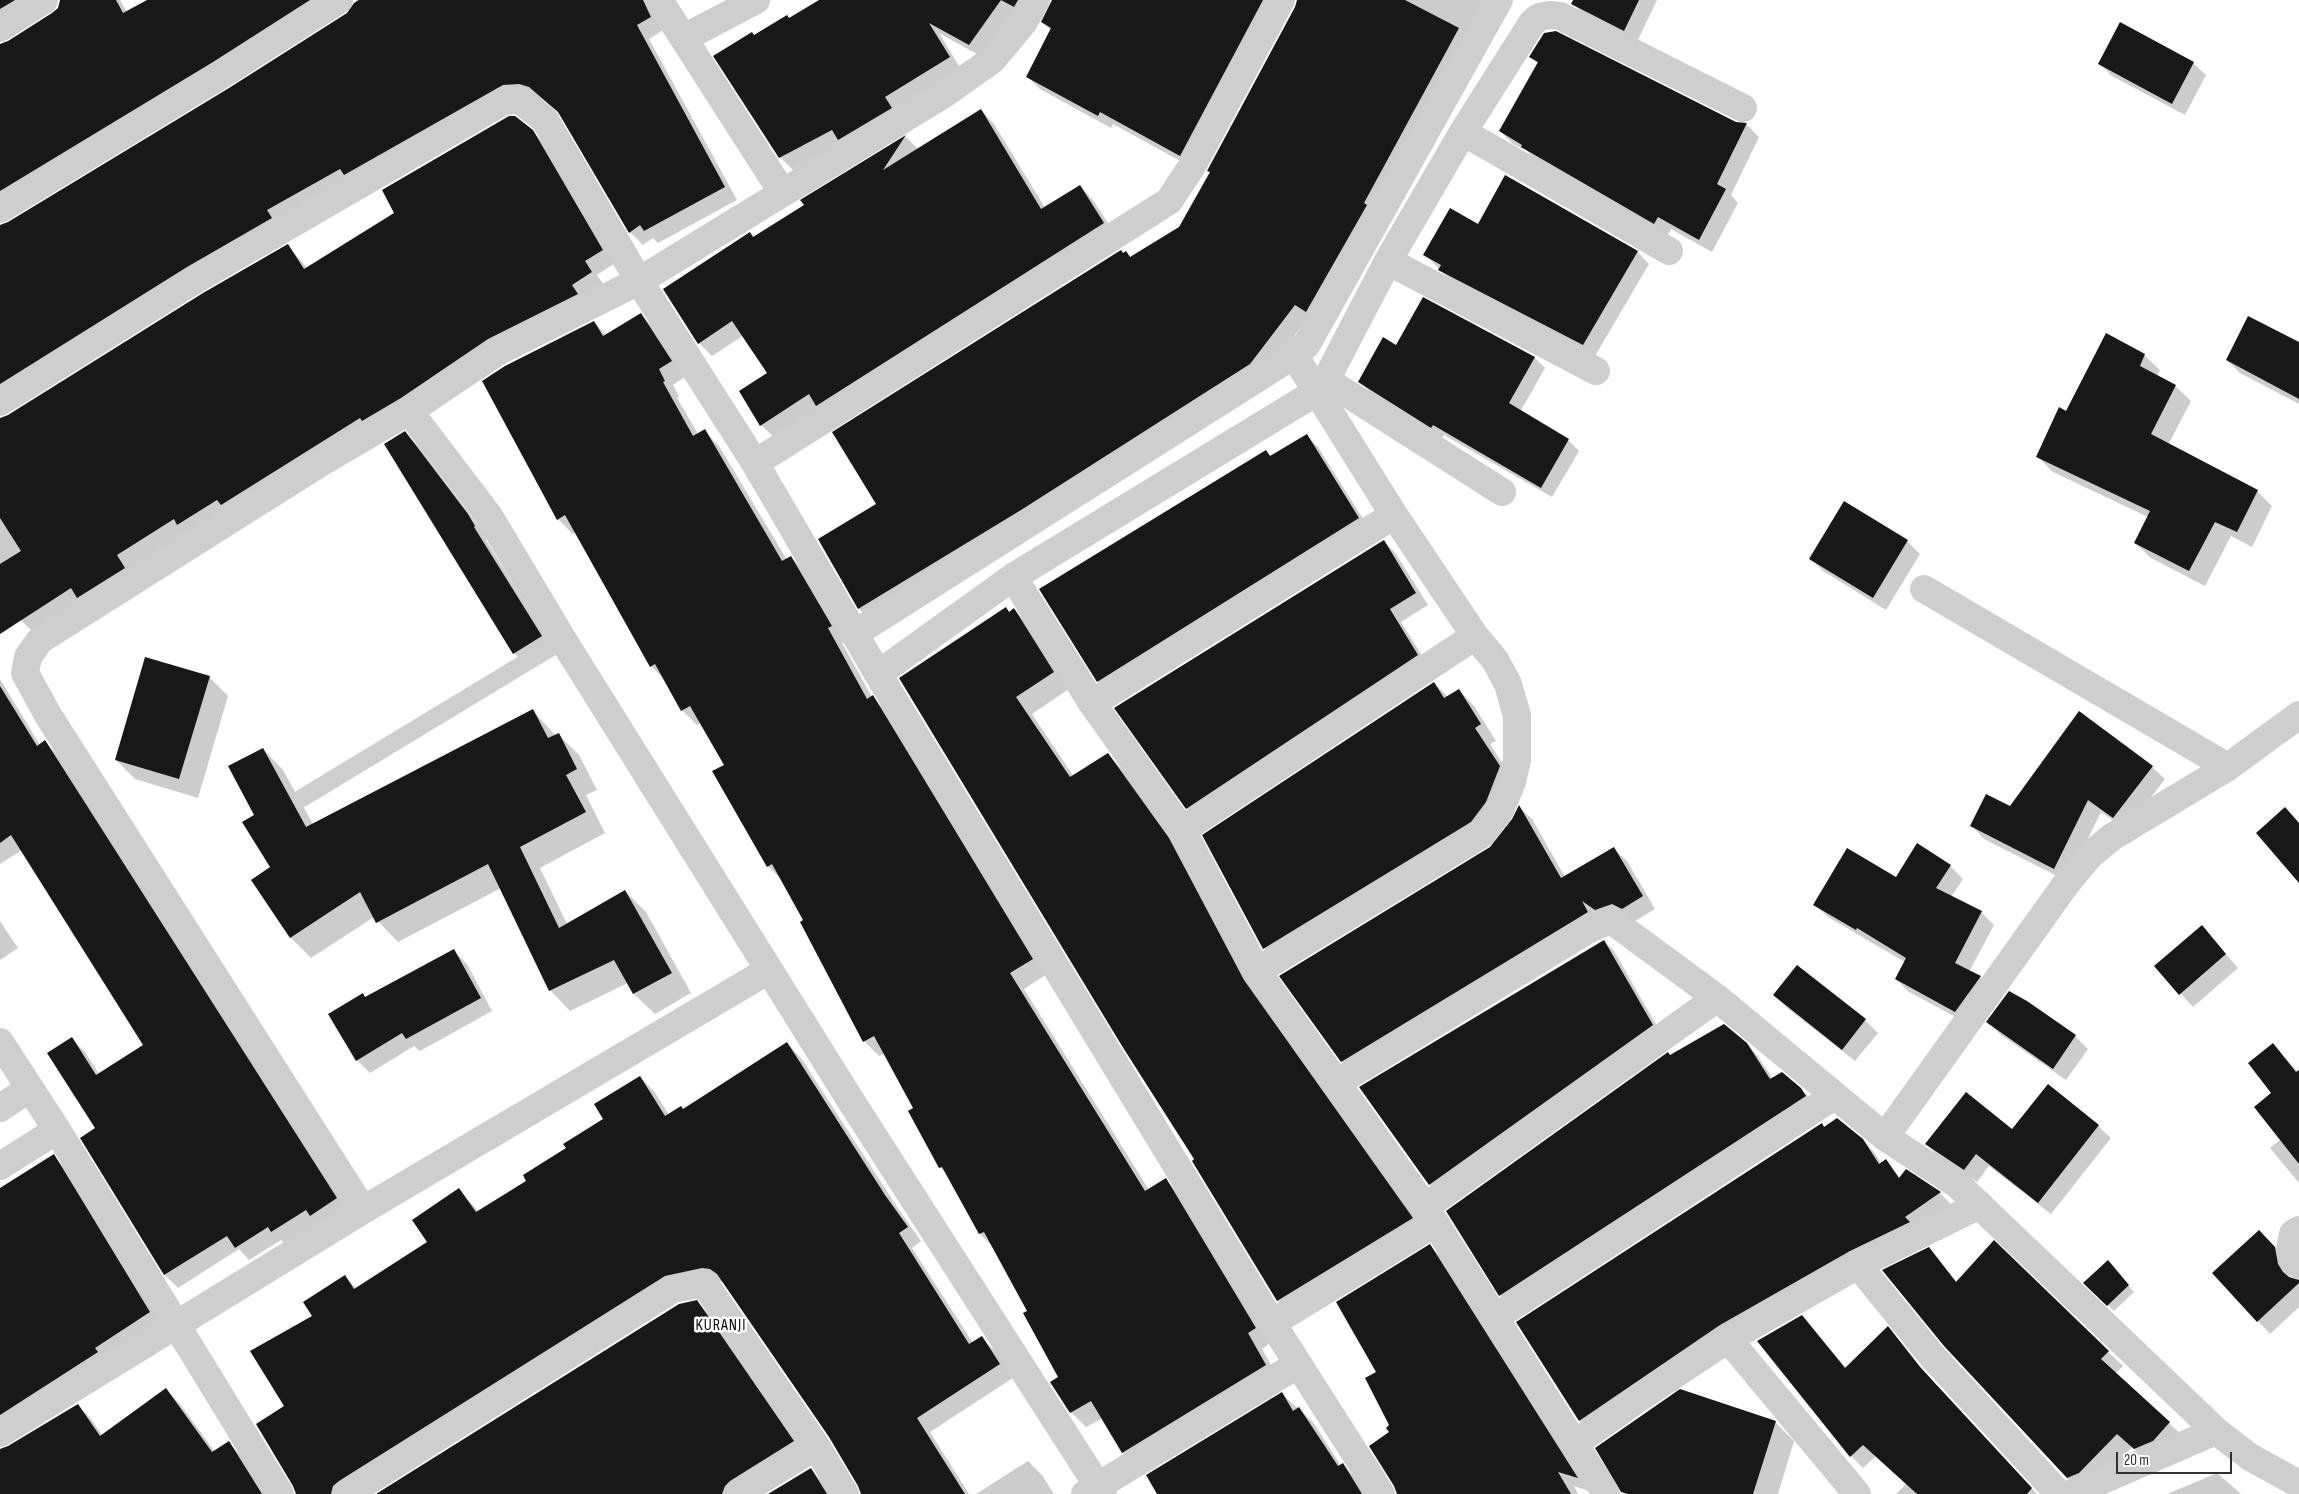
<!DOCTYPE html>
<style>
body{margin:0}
#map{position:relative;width:2299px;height:1494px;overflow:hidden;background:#fff;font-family:"Sofia Sans Condensed",sans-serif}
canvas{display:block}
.scale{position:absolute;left:2116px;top:1452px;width:116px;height:22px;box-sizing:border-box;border:2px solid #313131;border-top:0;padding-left:6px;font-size:15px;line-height:18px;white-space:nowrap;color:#313131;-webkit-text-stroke:4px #fff;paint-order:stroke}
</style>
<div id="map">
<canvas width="2299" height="1494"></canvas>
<div class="scale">20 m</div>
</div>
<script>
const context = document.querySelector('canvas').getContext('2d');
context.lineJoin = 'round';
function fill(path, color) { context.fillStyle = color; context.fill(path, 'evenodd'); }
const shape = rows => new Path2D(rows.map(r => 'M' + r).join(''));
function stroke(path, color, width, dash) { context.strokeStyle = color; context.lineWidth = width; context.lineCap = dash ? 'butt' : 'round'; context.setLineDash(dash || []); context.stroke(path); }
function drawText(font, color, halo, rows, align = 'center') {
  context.font = font + ' "Sofia Sans Condensed",sans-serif'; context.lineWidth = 5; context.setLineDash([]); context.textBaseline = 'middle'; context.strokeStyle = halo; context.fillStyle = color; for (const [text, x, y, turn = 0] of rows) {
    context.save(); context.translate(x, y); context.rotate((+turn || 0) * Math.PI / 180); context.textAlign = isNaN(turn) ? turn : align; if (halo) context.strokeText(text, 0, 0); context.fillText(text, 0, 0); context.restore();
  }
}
fill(shape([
 [0,0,48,0,0,32],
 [61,0,120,0,127,12,150,0,343,0,0,213,0,45,8,43,54,14,59,7],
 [356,0,646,0,663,30,649,39,737,200,658,243,653,238,643,245,630,232,562,115,543,100,533,97,0,407,0,226,9,224,230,89,348,14,354,8],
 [821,0,1040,0,982,57,939,33,962,71,843,143,793,170,780,157],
 [1053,0,1285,0,1193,168,1113,124,1111,128,1040,89,1027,76,1051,31,1043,22],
 [1298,0,1488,0,1308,318,1263,377,872,621,859,609,819,540,877,504,1124,254,1126,253,1131,258,1180,228,1211,173,1296,8],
 [1575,0,1657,0,1637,42,1586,17,1573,4],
 [1531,57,1736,123,1747,125,1759,137,1731,195,1738,203,1712,252,1671,229,1667,236,1535,160,1527,151,1513,144,1500,131,1539,65],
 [2099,63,2193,63,2206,75,2185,115,2112,76],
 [981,110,994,124,1045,208,1080,186,1093,200,1117,237,775,438,761,425,769,373,744,335,712,356,699,343,750,233,754,238,805,206,802,201,906,137,918,149],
 [532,131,546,145,615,263,597,275,604,285,34,633,21,620,0,587,0,419,8,417,288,246,307,268],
 [1506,176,1638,252,1649,264,1595,356,1452,281,1425,255,1479,225],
 [1423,299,1535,358,1545,368,1520,412,1568,440,1579,451,1552,497,1444,435,1442,438,1370,392,1360,382,1396,346],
 [641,315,656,330,686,376,673,385,679,396,677,398,698,434,704,431,719,446,787,560,791,557,806,572,846,641,842,643,872,697,887,712,1047,974,1024,989,1149,1190,1165,1179,1180,1194,1270,1343,1262,1349,1280,1381,1138,1468,1123,1453,1103,1418,1086,1427,1071,1412,1060,1378,1029,1312,994,1248,980,1234,947,1174,940,1167,915,1109,885,1053,879,1056,864,1041,802,922,805,921,782,880,768,866,725,765,701,723,697,725,682,710,666,681,651,666,576,532,573,534,558,519,594,322,606,335],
 [2299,344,2299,404,2240,373,2227,360],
 [2144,355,2160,370,2157,376,2175,386,2191,401,2168,445,2257,491,2272,506,2252,547,2231,536,2205,586,2151,558,2135,543,2148,517,2053,472,2038,457,2067,412],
 [405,433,418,446,480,528,487,539,486,540,553,649,527,666,514,653],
 [1306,436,1318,447,1370,530,1110,692,1098,681,1266,451,1272,457],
 [1384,541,1396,554,1428,605,1401,622,1430,668,1199,820,1187,808],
 [1907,541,1920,554,1886,610,1823,571,1811,559],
 [1006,609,1010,613,1014,610,1030,625,1069,689,1032,714,1074,777,1108,755,1124,771,1184,856,1428,1234,1294,1317,1278,1301,1194,1161,1196,1160,901,679],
 [209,677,228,696,198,798,135,779,116,760],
 [0,679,40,745,45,742,58,755,349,1211,285,1244,281,1240,249,1260,239,1249,178,1288,165,1275,82,1138,97,1128,72,1039,85,1052,99,1074,144,1046,22,850,0,864],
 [1434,683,1448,697,1459,690,1474,706,1496,741,1490,744,1515,783,1502,818,1280,964,1264,948],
 [533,711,556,736,558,734,579,755,597,790,586,795,605,833,540,868,567,924,625,891,646,912,691,993,655,1014,634,994,628,983,570,1011,550,990,501,888,398,942,374,917,311,958,291,938,253,880,271,868,256,815,263,749,283,770,313,824],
 [2152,767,2165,779,2126,830,2101,812,2067,881,1984,839,1972,826,2010,807],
 [1519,807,1532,819,1565,877,1614,849,1627,861,1655,909,1635,921,1626,917,1609,922,1592,911,1600,925,1355,1074,1342,1061,1491,848,1514,820],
 [1950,866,1963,879,1951,897,1981,912,1994,925,1969,972,1980,977,1993,990,1969,1024,1909,992,1896,979,1905,962,1828,917,1815,905,1896,879],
 [0,921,18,948,0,960],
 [2202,927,2238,968,2193,1007,2156,966],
 [1604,941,1614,951,1662,1035,1440,1194,1430,1184],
 [454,951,467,964,492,1011,420,1051,414,1046,370,1073,357,1060,366,998],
 [1797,966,1865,1020,1878,1033,1855,1061,1787,1008,1774,995],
 [2027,1002,2075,1036,2088,1049,2066,1080,2001,1035,1988,1022],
 [787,1044,801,1058,899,1210,921,1241,912,1248,973,1343,982,1338,996,1352,1013,1378,930,1432,969,1494,862,1494,860,1486,830,1437,724,1282,716,1281,679,1289,354,1494,297,1494,286,1407,314,1316,345,1277,357,1289,428,1243,459,1190,479,1212,528,1181,605,1119,640,1077,654,1091,669,1115,683,1110],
 [1746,1044,1757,1055,1773,1079,1801,1089,1812,1100,1511,1305,1500,1295,1671,1056],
 [2273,1045,2298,1072,2299,1071,2299,1183,2270,1148,2281,1139,2273,1093],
 [1822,1124,1825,1128,1862,1140,1874,1152,1881,1163,1885,1161,1900,1178,1906,1171,1940,1193,1951,1204,1590,1431,1580,1421,1518,1323],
 [2098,1126,2111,1138,2051,1214,1989,1166,1977,1182,1939,1157,1926,1144,2013,1131],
 [53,1156,67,1170,163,1326,0,1440,0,1189],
 [1994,1242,2123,1366,2115,1374,2184,1437,2149,1463,2132,1447,2093,1487,2082,1492,2067,1478,1929,1249,1957,1282],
 [2272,1244,2287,1261,2290,1278,2299,1281,2299,1307,2270,1334,2258,1321],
 [1430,1246,1444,1260,1589,1491,1574,1486,1578,1494,1398,1494,1391,1426,1378,1373],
 [2113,1268,2134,1292,2114,1311,2085,1283],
 [697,1302,711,1316,807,1456,745,1494,379,1494],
 [1802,1316,1847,1369,1888,1328,1932,1380,2037,1494,1896,1494,1906,1484,1876,1456,1863,1468,1851,1456],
 [166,1390,180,1404,215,1452,229,1443,243,1457,266,1494,0,1494,0,1450,9,1447,77,1405,91,1419,103,1436],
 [1680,1391,1773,1420,1794,1441,1778,1494,1625,1494,1622,1491],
 [1282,1394,1313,1422,1341,1466,1342,1464,1356,1478,1366,1494,1159,1494],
 [1028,1461,1042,1475,1054,1494,976,1494],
 [811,1469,832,1494,770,1494],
 [2217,1473,2241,1494,2167,1494]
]), '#0003');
fill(shape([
 [0,0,15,0,0,9],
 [60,0,116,0,123,13,147,0,310,0,213,62,0,191,0,44,8,41,52,13,58,8],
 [359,0,643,0,651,17,637,25,725,187,644,231,640,225,629,233,558,112,529,87,519,84,503,85,344,175,340,169,267,210,272,218,187,267,0,384,0,225,8,222,229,88,347,13,354,3],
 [819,0,1001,0,969,45,929,23,950,57,885,97,892,108,838,140,832,130,779,158,713,56,752,32,754,35,787,15,789,18],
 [1001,0,1018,0,1014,7],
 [1052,0,1263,0,1180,156,1100,112,1098,116,1026,77,1051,28,1041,22],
 [1297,0,1405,0,1459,28,1364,203,1367,205,1306,312,1295,305,1250,364,1021,510,858,609,818,539,876,504,832,432,1121,250,1123,253,1126,251,1130,257,1179,227,1210,172,1207,171,1295,7],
 [1573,0,1639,0,1624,31,1571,4],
 [2120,22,2194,62,2172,104,2098,64],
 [1556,31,1736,122,1747,123,1717,184,1726,189,1699,240,1658,217,1654,224,1521,147,1522,145,1499,131,1538,62,1529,57,1544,33],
 [981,109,1041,209,1080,185,1104,223,816,406,809,394,760,426,739,391,767,373,732,321,698,344,663,289,750,232,753,237,804,205,800,200,906,135,883,170],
 [509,116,515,116,533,130,603,250,585,261,592,272,572,285,578,294,488,339,401,398,362,421,360,418,221,505,217,500,177,525,174,519,117,555,125,568,77,598,71,588,0,634,0,564,21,551,0,518,0,418,8,415,203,293,288,244,304,269,394,213,382,190],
 [1505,175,1638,251,1583,345,1438,270,1441,265,1423,255,1450,208,1478,224],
 [1423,297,1535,357,1509,403,1569,439,1541,488,1433,425,1431,428,1358,382,1383,337,1396,345],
 [641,313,672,361,659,369,665,381,663,382,693,436,705,429,782,561,791,556,832,626,828,628,867,699,873,695,1033,959,1010,973,1145,1191,1166,1178,1256,1328,1248,1333,1266,1365,1122,1453,1091,1401,1070,1413,1050,1382,1058,1377,1023,1313,1027,1311,984,1232,979,1234,942,1167,939,1168,908,1111,913,1108,874,1036,863,1042,800,922,803,920,772,864,767,867,712,771,724,765,690,706,681,711,655,664,650,667,565,515,557,520,482,381,505,366,594,321,603,336],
 [2248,316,2299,342,2299,399,2226,360],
 [2106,333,2145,354,2140,366,2176,385,2151,434,2258,490,2237,532,2215,522,2189,571,2134,543,2150,511,2036,457,2059,407,2066,411],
 [405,431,468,514,475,526,474,527,542,636,513,654,384,444],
 [1307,434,1359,518,1097,682,1039,589,1266,450,1270,456],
 [1844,501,1908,540,1873,598,1809,559],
 [1384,540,1416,593,1390,609,1418,655,1186,809,1114,708],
 [1006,607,1009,612,1014,608,1054,672,1016,697,1070,777,1108,753,1169,838,1244,980,1413,1218,1277,1301,1192,1161,1194,1159,1122,1046,899,678],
 [145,657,210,676,179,779,115,760],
 [1434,682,1444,698,1459,689,1481,724,1475,728,1500,766,1486,802,1471,822,1263,949,1202,835],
 [0,686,37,746,45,740,337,1198,310,1216,306,1210,271,1232,268,1227,235,1248,227,1236,164,1275,80,1138,95,1128,47,1053,72,1037,96,1075,143,1045,11,835,0,843],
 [533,709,548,738,559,733,577,769,566,775,586,812,520,847,559,928,625,890,672,973,633,994,614,960,549,991,488,864,376,923,360,892,290,938,251,880,270,867,242,822,254,815,228,766,263,748,306,827],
 [2079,711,2153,766,2113,818,2088,800,2054,869,1970,826,1986,794,2010,806],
 [1519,805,1561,878,1614,847,1643,896,1622,909,1612,904,1595,910,1582,901,1588,912,1341,1062,1279,976,1490,847,1512,819],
 [2285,807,2299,823,2299,883,2256,833],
 [1917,843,1951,865,1936,888,1982,911,1955,963,1981,976,1955,1012,1895,979,1906,958,1857,928,1856,930,1813,905,1847,848,1896,877],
 [2202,925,2226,954,2179,995,2154,966],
 [1604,940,1653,1025,1429,1185,1359,1087],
 [454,949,481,998,406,1039,402,1033,356,1061,328,1014,363,993,365,997],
 [1797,965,1866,1019,1842,1050,1773,995],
 [2009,991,2027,1001,2076,1035,2053,1069,1986,1022],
 [1724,1024,1747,1043,1770,1079,1782,1072,1801,1088,1806,1096,1499,1296,1446,1211,1668,1052,1670,1055],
 [787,1042,885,1195,908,1227,899,1233,969,1344,982,1336,1000,1364,917,1418,965,1494,861,1494,858,1486,829,1437,717,1274,710,1269,702,1268,665,1276,339,1481,333,1486,331,1494,296,1494,293,1486,256,1424,284,1406,250,1351,312,1316,303,1302,345,1275,354,1289,427,1242,412,1220,459,1188,476,1212,526,1181,523,1175,566,1148,563,1144,603,1119,594,1104,640,1076,665,1116,681,1106,683,1109],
 [2273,1043,2296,1072,2299,1070,2299,1164,2254,1107,2271,1093,2248,1063],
 [2048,1084,2099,1125,2038,1203,1976,1154,1964,1170,1925,1144,1966,1092,2012,1129],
 [1837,1118,1863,1139,1879,1164,1886,1159,1899,1178,1906,1169,1941,1192,1905,1217,1910,1222,1850,1251,1720,1325,1579,1421,1516,1322,1822,1123,1824,1127],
 [54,1154,150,1312,95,1348,98,1352,0,1415,0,1188],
 [2259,1230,2275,1247,2278,1264,2283,1272,2289,1277,2299,1280,2299,1283,2257,1322,2212,1273],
 [1994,1240,2109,1351,2101,1359,2170,1422,2153,1441,2134,1449,2117,1434,2079,1473,2067,1478,1944,1346,1882,1270,1929,1247,1956,1282],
 [1430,1244,1578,1478,1558,1472,1571,1494,1397,1494,1394,1486,1369,1446,1389,1432,1386,1428,1389,1425,1365,1378,1376,1372,1336,1302],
 [2108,1260,2129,1285,2107,1306,2083,1283],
 [697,1300,794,1441,730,1481,725,1486,722,1494,376,1494,679,1304],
 [1802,1315,1845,1368,1888,1326,1920,1367,2032,1488,2027,1494,1917,1494,1863,1445,1850,1457,1757,1341],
 [166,1388,212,1452,229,1441,262,1494,0,1494,0,1449,8,1446,78,1404,100,1436],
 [1680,1389,1776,1421,1753,1494,1628,1494,1621,1492,1595,1448],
 [1282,1392,1293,1411,1299,1407,1338,1466,1343,1463,1362,1494,1157,1494,1146,1475],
 [811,1468,827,1494,768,1494]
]), '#181818');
stroke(shape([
 [302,798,563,640]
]), '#cecece', 18);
stroke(shape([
 [659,0,782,192],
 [0,28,44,0],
 [684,38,756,0],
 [1463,132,1669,251],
 [0,209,221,75,339,0],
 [1388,261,1596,371],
 [1326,380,1502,492],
 [0,402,195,280,504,101,520,100,545,120,639,281,755,463,878,674,1272,1323,1381,1494],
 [409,411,489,516,563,640,851,1101,1103,1494],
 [755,463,1169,201,1192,166,1281,0],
 [1013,577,1092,703,1182,830,1257,971,1425,1207,1606,1494],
 [1924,589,2228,767],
 [854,634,1294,355,1307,344,1499,0],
 [878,674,1013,577,1318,391,1326,380,1388,261,1463,132,1532,23,1539,17,1549,15,1560,16,1743,108],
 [1092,703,1394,515],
 [1182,830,1475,636],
 [1257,971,1482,834,1500,810,1512,782,1517,760,1517,716,1508,684,1495,660,1475,636,1394,515,1294,355],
 [0,1042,57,1130,280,1494],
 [1336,1083,1591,928,1611,920,1717,998,1885,1137,1957,1184,2216,1431,2250,1457,2299,1484],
 [0,1108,30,1088],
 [1885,1137,2066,884,2089,856,2112,837,2228,767,2299,715],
 [0,1166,57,1130],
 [1425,1207,1717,998],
 [363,1210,48,715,25,673,28,657,40,640,322,462,409,411,497,352,639,281,944,94,992,60,1023,23,1036,0],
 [2299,1230,2293,1234,2290,1249,2293,1260,2299,1265],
 [1858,1265,1932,1356,2059,1494],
 [1494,1318,1834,1096],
 [1272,1323,1435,1223],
 [1728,1339,1857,1494],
 [0,1433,363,1210,769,970],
 [1574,1444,1636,1400,1728,1339,1858,1265,1980,1205],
 [347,1494,673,1289,704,1283,816,1446,845,1494],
 [738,1494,816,1446],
 [1085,1494,1297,1365],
 [2070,1494,2216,1431]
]), '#cecece', 28);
context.letterSpacing = '1px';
drawText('16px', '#000', '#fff', [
 ["KURANJI",721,1326]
]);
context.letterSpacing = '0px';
</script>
